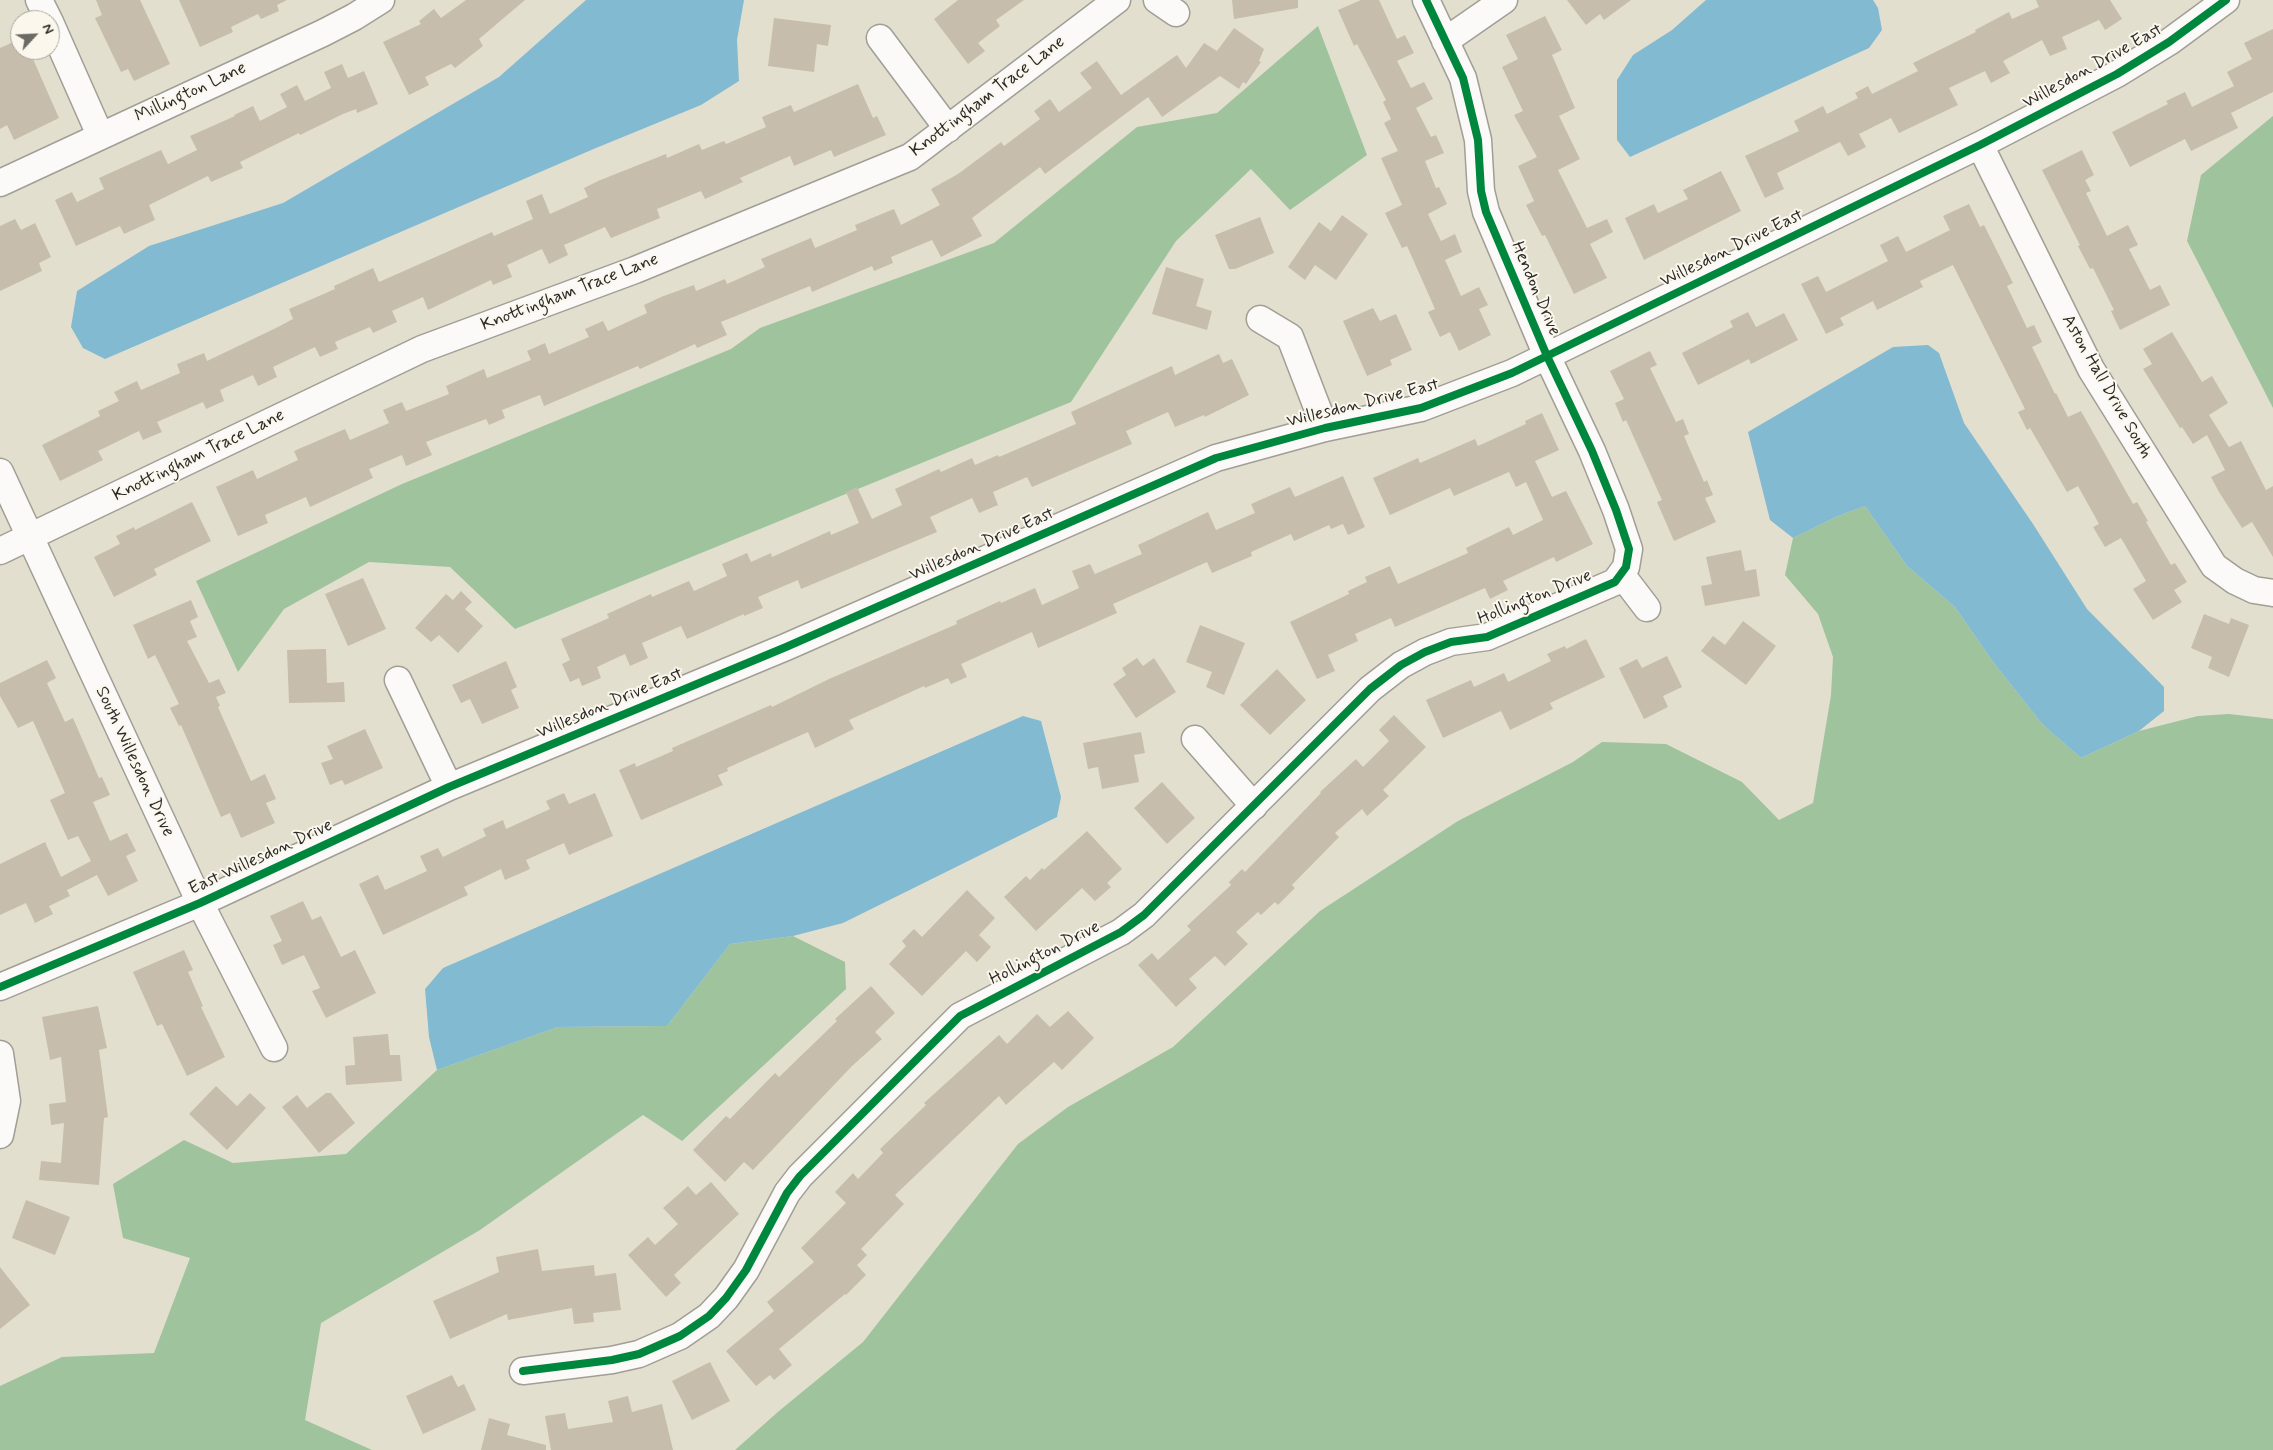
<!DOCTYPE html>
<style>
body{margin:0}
#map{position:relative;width:2273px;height:1450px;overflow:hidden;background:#e3dfcf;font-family:Mynerve,sans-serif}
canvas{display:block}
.north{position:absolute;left:10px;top:10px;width:50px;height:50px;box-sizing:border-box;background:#fbf7ec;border:1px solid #a8a59f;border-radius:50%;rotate:65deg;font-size:14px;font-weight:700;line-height:20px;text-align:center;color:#2b2b2b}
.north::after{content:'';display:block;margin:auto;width:18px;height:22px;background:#6b6a64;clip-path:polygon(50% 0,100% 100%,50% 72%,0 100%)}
</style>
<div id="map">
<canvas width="2273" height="1450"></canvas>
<div class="north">N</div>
</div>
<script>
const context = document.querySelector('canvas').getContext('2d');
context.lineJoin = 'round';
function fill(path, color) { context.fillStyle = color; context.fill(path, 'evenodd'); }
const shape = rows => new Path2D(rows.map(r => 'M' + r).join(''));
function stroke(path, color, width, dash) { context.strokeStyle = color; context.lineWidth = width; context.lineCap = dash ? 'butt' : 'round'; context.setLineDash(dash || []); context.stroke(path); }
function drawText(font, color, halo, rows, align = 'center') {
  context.font = font + ' Mynerve,sans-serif'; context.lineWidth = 4; context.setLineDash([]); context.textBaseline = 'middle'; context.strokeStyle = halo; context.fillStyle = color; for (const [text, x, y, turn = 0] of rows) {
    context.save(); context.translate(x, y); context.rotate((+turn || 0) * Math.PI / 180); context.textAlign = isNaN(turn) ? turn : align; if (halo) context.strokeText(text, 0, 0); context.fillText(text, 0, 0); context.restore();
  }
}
fill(shape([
 [1318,26,1367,155,1290,210,1251,169,1176,241,1071,402,515,629,450,567,369,562,284,609,238,672,196,581,402,484,731,349,760,328,994,243,1137,127,1217,113],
 [2273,116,2273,408,2187,241,2201,175],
 [1865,506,1907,566,1955,607,1993,662,2043,725,2081,758,2139,731,2198,716,2229,714,2273,719,2273,1450,735,1450,779,1411,863,1342,1018,1144,1068,1107,1173,1047,1320,911,1458,821,1573,762,1602,742,1666,744,1742,782,1779,820,1813,803,1831,695,1833,657,1818,614,1785,575,1793,538,1838,516],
 [793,936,845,962,846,989,682,1141,643,1115,480,1230,321,1323,305,1420,372,1450,0,1450,0,1386,62,1357,154,1353,190,1258,123,1238,113,1184,184,1140,233,1163,346,1154,437,1070,558,1027,667,1026,730,944]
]), '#9fc39c');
fill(shape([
 [586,0,744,0,737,40,739,81,701,105,596,148,105,359,83,348,71,327,77,291,149,246,283,203,499,77],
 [1706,0,1873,0,1878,8,1882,30,1869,48,1630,157,1617,140,1617,80,1633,55,1672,30],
 [1928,345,1939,353,1964,423,2033,524,2087,609,2164,687,2164,711,2139,731,2081,758,2043,725,1993,662,1955,607,1907,566,1865,506,1838,516,1793,538,1770,520,1748,432,1893,347],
 [1023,716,1041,721,1061,797,1057,817,843,923,793,936,730,944,667,1026,558,1027,437,1070,429,1037,425,989,443,968]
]), '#82bad2');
fill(shape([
 [96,0,140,0,170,64,134,81,128,69,121,72,95,18,102,15],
 [179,0,287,0,277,5,279,11,261,19,258,14,231,27,233,32,200,47],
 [466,0,525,0,479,39,483,46,455,68,451,64,425,77,429,85,409,95,383,42,421,24,419,21,434,9,441,18],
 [958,0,1024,0,996,20,1000,26,978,43,985,51,968,64,934,19],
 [1232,0,1298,0,1298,8,1234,19],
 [1361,0,1379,0,1397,39,1405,35,1414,53,1397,61,1411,88,1424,82,1433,99,1416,108,1431,137,1436,135,1444,153,1425,161,1436,188,1439,187,1447,204,1428,214,1441,241,1455,234,1462,252,1445,260,1461,296,1479,287,1488,305,1479,309,1491,335,1459,351,1450,332,1440,337,1428,312,1435,309,1407,246,1402,248,1385,213,1402,205,1381,158,1398,151,1384,123,1391,119,1383,102,1386,100,1357,44,1354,46,1338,10],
 [1567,0,1631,0,1604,20,1600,14,1586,25],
 [2036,0,2110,0,2122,19,2105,30,2099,20,2062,37,2067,49,2050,56,2042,40,2003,61,2010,73,1991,83,1985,71,1949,88,1958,105,1899,133,1891,118,1859,134,1866,147,1848,156,1840,142,1777,173,1784,189,1765,198,1745,156,1799,131,1794,121,1823,106,1827,114,1858,98,1855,93,1868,86,1872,94,1918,71,1913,63,1976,32,1975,30,2009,12,2012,19,2039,7],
 [1545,16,1562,50,1552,55,1575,108,1559,116,1580,159,1558,170,1587,228,1607,219,1613,232,1590,244,1607,278,1574,294,1545,235,1542,236,1526,205,1534,201,1518,166,1537,157,1514,115,1523,111,1502,67,1518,59,1506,35],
 [774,18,831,25,828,46,817,44,814,72,768,66],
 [1234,28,1264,49,1259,61,1261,62,1246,84,1243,82,1239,89,1220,76,1162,117,1148,97,1045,174,1040,167,972,218,982,236,941,257,932,240,891,257,893,263,874,271,872,266,812,292,810,286,721,322,727,335,697,348,695,344,640,369,638,366,544,406,540,395,502,410,505,418,489,425,486,419,426,442,432,455,406,466,402,455,369,469,373,478,310,507,306,497,265,515,268,523,238,536,216,487,253,470,257,479,298,460,294,451,345,429,350,440,389,423,383,410,402,402,406,411,449,394,446,386,484,369,487,378,531,360,527,351,545,343,549,354,589,337,585,329,603,321,608,331,647,313,644,305,661,297,694,285,696,291,725,279,727,284,765,267,761,259,811,238,815,248,857,230,855,225,894,209,901,225,940,205,931,189,958,174,1001,142,1004,146,1040,119,1034,111,1050,99,1059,112,1092,88,1080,73,1097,61,1121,95,1177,55,1186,68,1204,43,1217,51],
 [2273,29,2273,92,2231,113,2238,128,2191,151,2185,139,2130,167,2112,132,2168,104,2166,101,2185,92,2192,107,2234,86,2227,72,2252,59,2244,43],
 [20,39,20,50,29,50,59,118,14,140,7,125,0,129,0,48],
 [342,64,348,78,364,71,378,104,357,113,356,109,343,114,300,135,299,133,240,162,243,168,211,182,208,176,149,205,155,220,124,234,120,226,76,246,55,200,72,192,77,202,104,189,99,178,161,150,168,164,197,150,190,136,235,116,234,115,253,106,260,121,287,107,280,94,297,85,305,101,331,88,324,72],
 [858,84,873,118,877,116,886,135,834,157,831,150,794,166,790,156,740,178,743,182,705,199,701,191,657,209,660,218,611,238,605,227,564,245,568,255,549,264,542,249,507,265,512,277,493,285,491,280,428,310,423,297,392,311,397,322,373,333,370,327,335,342,338,349,320,357,315,347,273,367,277,377,258,386,253,375,220,390,224,401,206,409,203,402,157,422,162,432,143,440,139,431,98,451,103,460,60,481,42,445,100,416,98,411,119,401,114,392,137,381,141,390,180,373,177,364,204,353,207,361,276,328,293,319,289,309,335,289,334,286,373,268,379,282,492,232,494,236,533,219,526,201,542,194,550,214,588,197,584,188,598,181,666,154,667,158,699,144,702,150,724,141,726,144,766,127,762,117,791,105,794,112],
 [2082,150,2094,175,2085,180,2091,191,2086,193,2107,236,2128,225,2138,245,2129,249,2150,290,2160,285,2170,305,2120,330,2111,311,2114,310,2093,268,2090,269,2078,246,2080,245,2042,170],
 [1721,171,1741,211,1644,260,1625,218,1654,204,1658,213,1688,199,1683,190],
 [1969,204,1980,227,1984,225,2013,283,2007,286,2027,328,2034,325,2042,342,2032,347,2055,394,2056,393,2068,417,2081,411,2133,504,2137,502,2148,521,2146,522,2171,565,2175,563,2187,582,2174,590,2182,602,2153,620,2133,589,2146,581,2121,538,2105,547,2093,527,2099,524,2078,486,2067,492,2030,428,2027,430,2018,412,2025,409,1953,265,1920,281,1923,287,1877,310,1873,301,1840,318,1844,325,1826,334,1801,284,1818,276,1826,292,1888,261,1880,245,1898,236,1906,252,1950,230,1943,216],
 [1342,215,1368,234,1336,280,1315,265,1305,280,1288,267,1319,222,1331,231],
 [1260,217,1274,253,1235,269,1229,269,1215,235],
 [15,219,21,230,35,223,51,257,39,263,42,271,0,291,0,226],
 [1166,267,1204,279,1196,306,1212,311,1207,330,1152,314],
 [1373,308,1380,321,1396,314,1412,350,1390,360,1392,365,1367,376,1343,321],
 [1748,312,1756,327,1784,313,1798,340,1751,364,1749,359,1698,385,1682,353,1733,327,1730,321],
 [2172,332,2202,382,2212,376,2228,403,2209,415,2229,447,2241,441,2266,490,2273,486,2273,557,2252,522,2242,528,2219,492,2211,477,2225,470,2207,435,2193,444,2182,427,2180,428,2143,369,2152,364,2143,349],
 [1650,351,1657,365,1650,368,1676,422,1683,419,1689,434,1684,436,1704,482,1707,480,1713,495,1705,498,1716,522,1674,541,1657,502,1662,500,1626,420,1623,422,1615,403,1624,399,1610,371],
 [1219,354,1223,363,1232,359,1249,395,1205,417,1204,415,1175,427,1168,412,1126,431,1132,444,1032,487,1027,477,993,492,998,505,979,513,972,498,930,517,937,532,801,589,798,580,758,597,763,608,744,616,744,614,687,639,681,626,642,643,648,658,630,666,625,654,597,667,601,678,582,686,579,678,570,682,562,664,570,660,561,639,609,618,607,614,651,594,652,597,689,581,694,591,727,576,722,564,747,553,751,562,771,553,772,557,830,531,831,535,859,523,846,492,857,487,872,519,902,505,895,489,939,469,941,472,972,458,975,465,998,455,999,457,1076,424,1071,412,1172,366,1175,375],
 [1542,413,1559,450,1535,461,1552,497,1566,491,1593,544,1556,562,1554,557,1503,581,1508,590,1490,599,1485,588,1395,627,1391,618,1355,634,1358,641,1328,655,1335,671,1317,679,1290,622,1349,594,1348,591,1367,582,1365,577,1390,566,1398,584,1468,553,1466,548,1509,527,1513,535,1543,520,1526,482,1516,487,1509,472,1454,496,1450,488,1390,515,1373,478,1418,458,1420,463,1475,439,1478,446,1526,424,1525,421],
 [1343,476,1365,527,1348,535,1343,524,1331,529,1329,525,1294,541,1291,534,1251,552,1252,556,1212,573,1207,562,1113,604,1117,613,1038,648,1032,632,961,664,967,677,951,684,948,678,925,688,924,686,849,720,854,729,815,748,808,732,727,768,728,771,718,775,723,785,641,820,619,770,635,763,636,767,673,751,672,748,771,705,772,707,829,679,957,624,956,621,1000,601,1001,603,1035,588,1042,605,1079,588,1072,571,1090,564,1095,574,1142,554,1138,545,1208,512,1216,530,1255,513,1251,504,1290,487,1295,497],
 [192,502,211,541,154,569,157,575,114,597,94,557,120,544,116,536,134,527,135,530],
 [1741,550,1745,571,1756,569,1760,596,1705,606,1701,586,1712,584,1706,557],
 [363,578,386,629,348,646,325,594],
 [461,591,472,602,465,609,483,626,458,653,439,635,431,642,415,628,446,594,453,600],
 [191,600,198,617,190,621,197,637,187,641,209,683,219,679,226,693,216,697,220,706,218,707,251,781,265,774,276,799,266,803,275,823,241,838,230,813,221,817,181,725,179,726,170,708,179,704,155,655,148,659,133,625],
 [2204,614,2229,624,2231,618,2249,625,2229,677,2208,668,2212,657,2191,648],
 [1743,621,1776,646,1746,685,1701,651,1713,636,1725,645],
 [1200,625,1245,643,1224,695,1206,687,1212,672,1186,662],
 [1586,639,1605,677,1550,703,1553,709,1510,730,1501,711,1443,738,1426,700,1471,680,1474,687,1504,673,1508,682,1551,661,1547,654,1565,646,1566,649],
 [326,649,327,683,344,682,345,702,289,703,287,650],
 [1667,656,1682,687,1663,696,1668,707,1644,719,1619,668,1637,659,1642,668],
 [1137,658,1143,666,1154,658,1176,692,1136,718,1113,684,1126,675,1122,668],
 [47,660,56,678,47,683,65,722,73,718,99,778,102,777,110,795,93,802,110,841,127,833,136,851,126,856,138,881,108,896,97,875,67,890,70,896,49,906,53,914,35,923,26,903,0,915,0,864,45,842,61,877,91,861,78,836,68,840,50,800,65,793,33,721,18,728,0,696,0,683],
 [506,661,517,687,511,690,519,708,482,724,470,699,461,703,452,685],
 [1277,669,1306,700,1270,735,1240,705],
 [1394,715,1426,747,1383,790,1389,796,1367,816,1362,809,1335,833,1339,837,1292,885,1295,888,1278,905,1275,902,1261,915,1258,912,1236,932,1248,944,1225,966,1215,956,1189,979,1197,988,1176,1007,1138,965,1152,953,1158,960,1191,930,1187,926,1231,885,1229,882,1242,869,1245,872,1321,793,1320,792,1356,759,1363,767,1389,741,1379,730],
 [365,729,383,768,345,785,342,780,330,785,321,763,333,759,327,746],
 [1141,732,1145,753,1134,755,1139,782,1102,789,1098,767,1088,769,1083,743],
 [1162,782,1195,818,1167,844,1134,808],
 [564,793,569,804,595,793,613,836,569,855,564,843,526,860,530,869,505,880,501,869,464,887,468,895,383,935,359,884,378,875,385,890,427,871,420,856,438,848,443,857,486,836,483,829,503,820,506,829,550,809,546,801],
 [1087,831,1122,869,1107,883,1111,887,1095,901,1082,888,1036,931,1004,897,1026,876,1030,880,1042,868,1044,870],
 [967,890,995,918,979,935,991,947,977,962,966,951,922,996,889,964,906,946,902,941,914,929,922,937],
 [303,901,312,920,321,916,341,957,355,950,376,993,326,1018,312,991,320,988,304,955,282,965,273,945,282,941,270,916],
 [184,950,193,970,188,972,203,1006,201,1007,225,1057,187,1076,162,1024,157,1026,133,972],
 [871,986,895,1013,875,1032,882,1039,852,1066,753,1170,744,1162,725,1182,693,1150,726,1116,730,1119,775,1073,779,1077,837,1021,835,1019],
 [98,1006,107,1048,99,1050,108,1117,104,1118,99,1185,39,1180,41,1161,61,1163,64,1123,51,1125,49,1104,66,1102,61,1057,50,1060,42,1017],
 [1068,1011,1094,1038,1062,1070,1054,1062,1006,1105,999,1096,895,1195,904,1204,861,1249,867,1255,857,1265,866,1275,846,1295,845,1294,779,1349,792,1365,774,1380,770,1375,756,1386,726,1351,774,1311,767,1302,814,1262,801,1248,846,1203,835,1192,853,1173,858,1179,883,1153,880,1149,926,1105,924,1103,999,1035,1007,1044,1037,1014,1050,1027],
 [388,1034,390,1055,400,1055,402,1081,346,1085,345,1066,355,1065,353,1037],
 [216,1086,237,1106,250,1093,266,1108,227,1150,189,1114],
 [326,1093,331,1093,355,1123,319,1153,282,1107,297,1095,307,1108],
 [711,1182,739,1214,674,1275,681,1283,666,1297,628,1255,648,1237,655,1245,678,1224,663,1208,688,1186,696,1195],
 [26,1200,70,1217,55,1255,12,1238],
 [538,1249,542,1271,594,1265,595,1276,616,1273,621,1310,593,1313,594,1322,574,1324,572,1308,508,1320,507,1314,450,1339,433,1301,499,1272,496,1257],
 [0,1267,30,1305,0,1329],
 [710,1362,730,1401,692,1420,672,1381],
 [452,1375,458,1387,464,1384,476,1410,423,1434,406,1396],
 [628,1396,632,1412,662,1404,673,1450,551,1450,545,1416,565,1413,568,1429,613,1422,608,1401],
 [489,1418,510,1424,507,1435,546,1445,546,1450,481,1450]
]), '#c6bdac');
const minor = shape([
 [39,0,49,20],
 [1157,0,1176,13],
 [50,22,100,135],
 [880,38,948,129],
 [1445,41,1504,0],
 [1980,145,2091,369,2214,566,2235,581,2254,590,2273,593],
 [0,183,323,33,354,17,381,0],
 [1260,319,1290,337,1325,428],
 [0,472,200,903,274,1048],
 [0,551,422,349,635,270,910,157,1117,0],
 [1621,574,1647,608],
 [398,680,449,787],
 [1195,739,1254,806],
 [0,987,200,903,449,787,786,647,1216,458,1325,428,1421,408,1512,373,1980,145,2117,74,2169,42,2226,0],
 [0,1054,7,1101,0,1135],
 [523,1371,612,1360,639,1354,680,1336,709,1316,726,1298,746,1270,787,1193,800,1176,960,1016,1121,932,1144,915,1370,689,1401,665,1425,652,1451,642,1487,637,1615,582,1626,567,1629,549,1616,510,1592,451,1547,356,1486,212,1481,191,1478,140,1463,78,1426,0]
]);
stroke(minor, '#a09e95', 29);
stroke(minor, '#fbfaf8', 26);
stroke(shape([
 [0,987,200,903,449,787,786,647,1216,458,1325,428,1421,408,1512,373,1980,145,2117,74,2169,42,2226,0],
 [523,1371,612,1360,639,1354,680,1336,709,1316,726,1298,746,1270,787,1193,800,1176,960,1016,1121,932,1144,915,1370,689,1401,665,1425,652,1451,642,1487,637,1615,582,1626,567,1629,549,1616,510,1592,451,1547,356,1486,212,1481,191,1478,140,1463,78,1426,0]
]), '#00873e', 8);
drawText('18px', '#2b2b2b', '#fbf7ec', [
 ["Willesdon Drive East",2093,67,-29],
 ["Millington Lane",191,93,-25],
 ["Knottingham Trace Lane",988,97,-37],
 ["Willesdon Drive East",1732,249,-26],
 ["Hendon Drive",1535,289,67],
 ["Knottingham Trace Lane",570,293,-21],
 ["Aston Hall Drive South",2106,387,60],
 ["Willesdon Drive East",1363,404,-14],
 ["Knottingham Trace Lane",199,456,-26],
 ["Willesdon Drive East",982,545,-24],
 ["Hollington Drive",1535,598,-22],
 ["Willesdon Drive East",610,704,-23],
 ["South Willesdon Drive",134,762,65],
 ["East Willesdon Drive",261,858,-25],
 ["Hollington Drive",1045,954,-27]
]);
</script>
